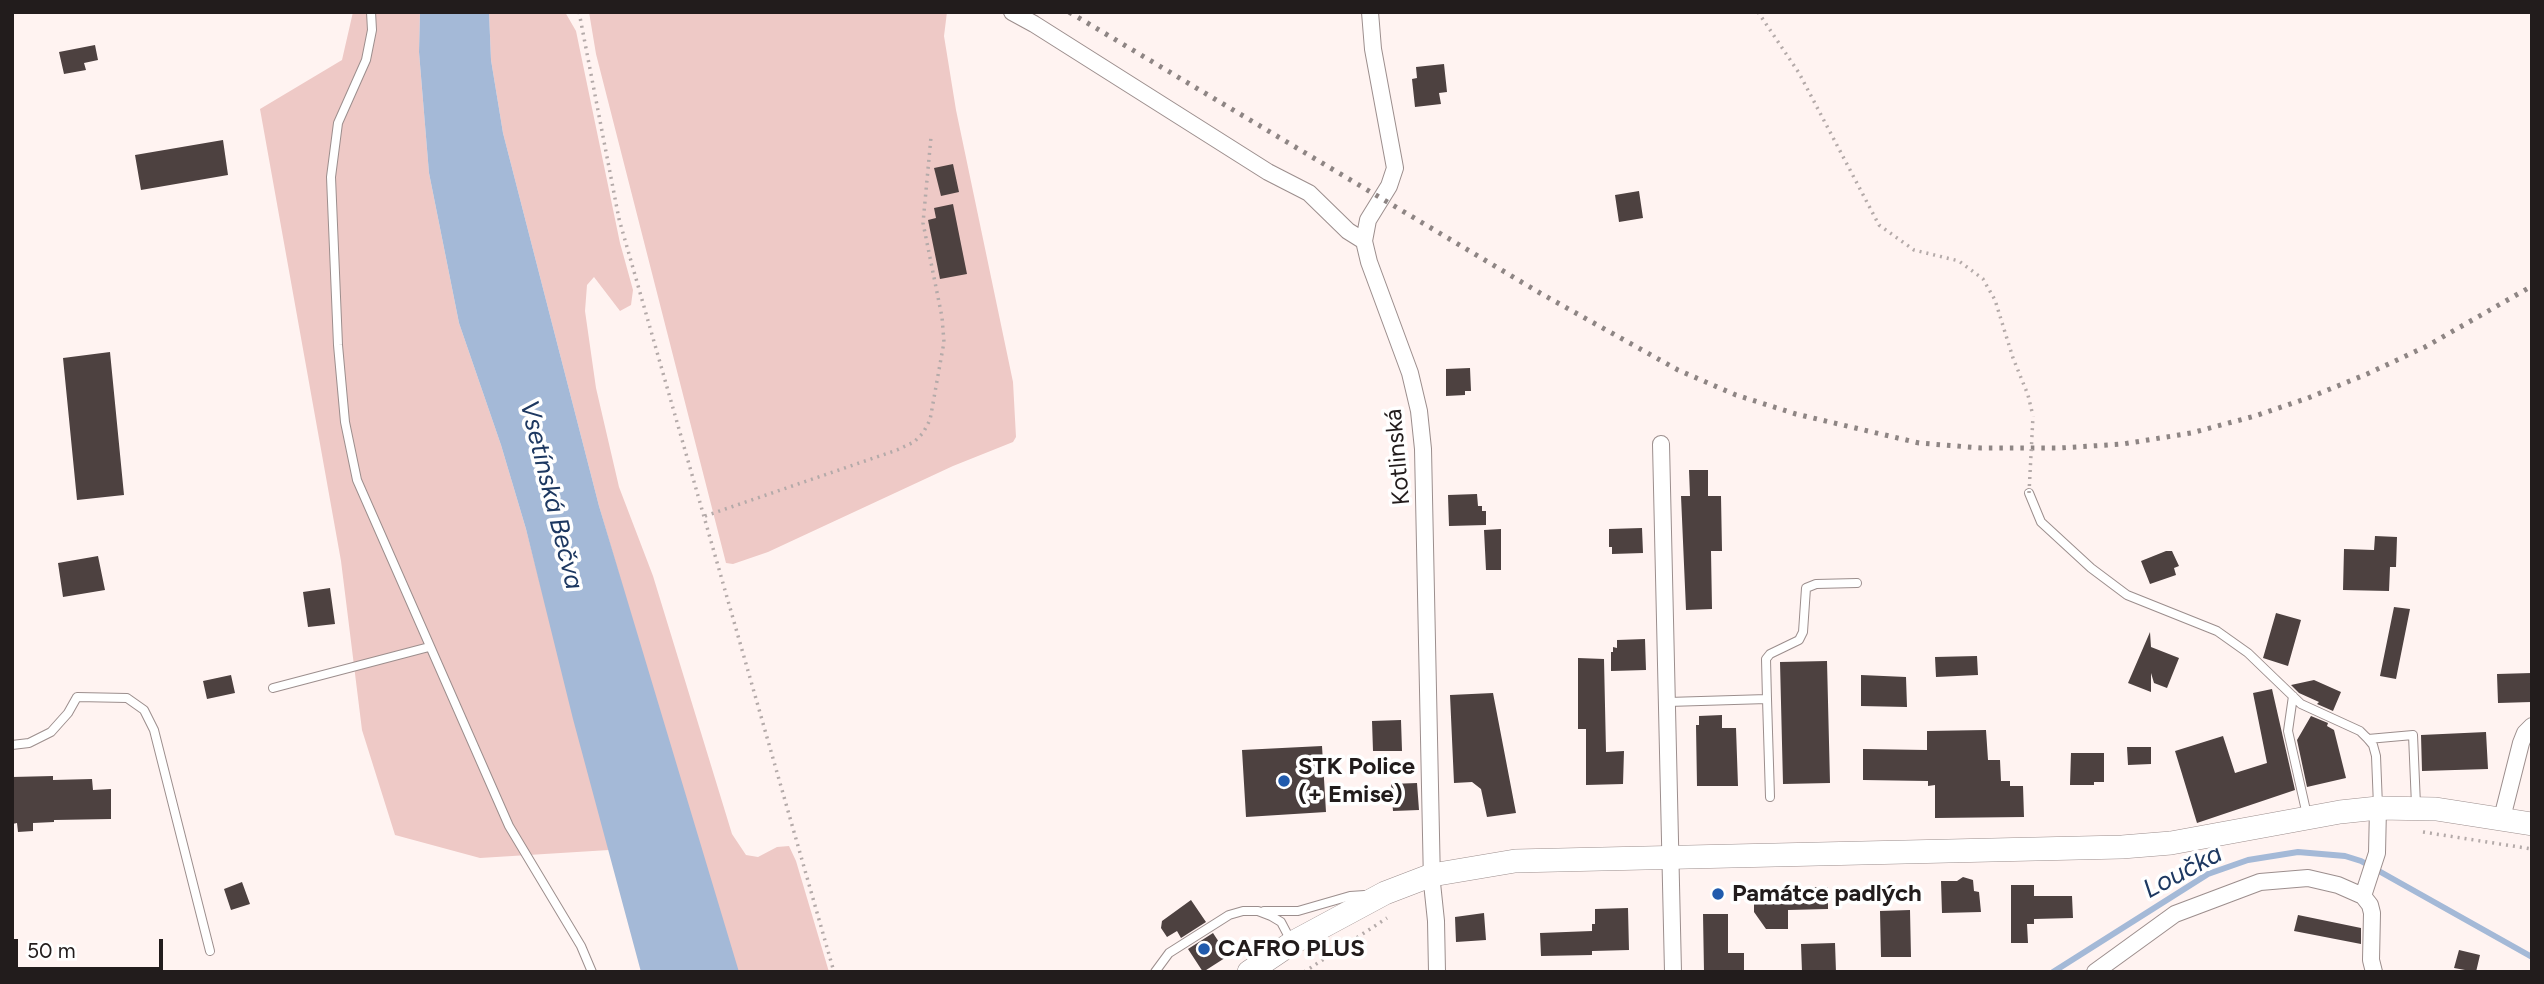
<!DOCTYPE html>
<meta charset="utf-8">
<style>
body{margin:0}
#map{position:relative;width:2544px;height:984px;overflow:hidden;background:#fff3f1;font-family:Figtree,sans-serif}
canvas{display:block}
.frame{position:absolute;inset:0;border:14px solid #221c1c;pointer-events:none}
.scale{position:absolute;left:14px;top:939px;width:149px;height:32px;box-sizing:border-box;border:4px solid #221c1c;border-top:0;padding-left:9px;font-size:21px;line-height:24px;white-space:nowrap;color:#221c1c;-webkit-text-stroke:5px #fff;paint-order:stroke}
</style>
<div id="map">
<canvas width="2544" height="984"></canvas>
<div class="frame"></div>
<div class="scale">50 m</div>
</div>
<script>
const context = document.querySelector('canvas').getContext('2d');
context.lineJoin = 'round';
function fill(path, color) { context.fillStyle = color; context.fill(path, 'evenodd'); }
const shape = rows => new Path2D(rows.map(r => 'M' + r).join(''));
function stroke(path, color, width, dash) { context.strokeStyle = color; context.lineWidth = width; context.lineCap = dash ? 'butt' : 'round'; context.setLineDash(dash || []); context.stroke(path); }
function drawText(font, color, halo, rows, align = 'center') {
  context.font = font + ' Figtree,sans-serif'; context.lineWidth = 7; context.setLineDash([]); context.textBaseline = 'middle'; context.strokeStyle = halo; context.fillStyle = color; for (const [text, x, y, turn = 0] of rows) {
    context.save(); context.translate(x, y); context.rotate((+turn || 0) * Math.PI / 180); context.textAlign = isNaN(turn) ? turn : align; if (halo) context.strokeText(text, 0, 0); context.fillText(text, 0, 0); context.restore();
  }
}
fill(shape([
 [353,12,420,12,419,52,429,173,459,323,501,445,526,529,609,850,480,858,395,835,362,730,341,561,260,109,342,60],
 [489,12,565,12,576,31,620,243,633,290,631,305,620,311,594,277,587,285,585,311,596,388,619,487,653,576,732,834,746,855,758,857,777,847,789,846,796,861,829,972,735,972,599,506,503,133,491,60],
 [589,12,947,12,944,36,956,110,1013,382,1016,437,1013,442,953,466,768,552,733,564,726,563,596,54]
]), '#eec9c6');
fill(shape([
 [420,12,489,12,491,60,503,133,599,506,739,972,641,972,573,719,526,529,501,445,459,323,429,173,419,52]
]), '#a4b9d7');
stroke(shape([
 [2053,972,2208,874,2248,860,2298,852,2345,856,2361,861,2532,957]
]), '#a4b9d7', 6);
fill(shape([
 [95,45,98,60,84,63,86,70,64,74,59,52],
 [1444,64,1447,92,1439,93,1441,104,1415,107,1412,79,1417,78,1416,67],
 [223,140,228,175,141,190,135,155],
 [953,164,959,192,941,196,934,168],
 [1639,191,1643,218,1619,222,1615,195],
 [953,204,967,274,940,279,928,220,936,218,934,208],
 [110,352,124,495,77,500,63,358],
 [1470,368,1471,391,1465,391,1465,395,1446,396,1446,369],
 [1689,470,1708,470,1708,496,1721,496,1722,551,1711,551,1712,609,1686,610,1681,496,1690,496],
 [1477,494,1478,506,1482,506,1482,511,1486,511,1486,525,1449,526,1448,495],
 [1642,528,1643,553,1612,554,1612,547,1609,547,1609,529],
 [1501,529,1501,570,1486,570,1484,530],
 [2375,536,2397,537,2396,567,2390,567,2389,591,2343,590,2344,549,2374,550],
 [2166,551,2172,551,2179,566,2174,568,2176,575,2150,584,2141,561],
 [98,556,105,590,63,597,58,563],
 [330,588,335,624,308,627,303,592],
 [2394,607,2410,609,2396,679,2380,676],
 [2276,613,2301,620,2288,666,2263,658],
 [2150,632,2151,647,2179,658,2167,688,2154,683,2151,673,2151,692,2128,683],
 [1645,639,1646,670,1611,671,1611,652,1613,652,1613,647,1617,648,1617,640],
 [1977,656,1978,675,1936,677,1935,657],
 [1578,658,1604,659,1606,752,1624,751,1623,784,1586,785,1586,729,1578,729],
 [1827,661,1830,783,1783,784,1780,662],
 [2532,673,2531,702,2498,703,2497,674],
 [231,675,235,693,207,699,203,681],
 [1861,675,1906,677,1907,707,1861,706],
 [2314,680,2341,692,2333,711,2317,704,2319,702,2299,693,2291,685],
 [2272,689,2295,790,2197,823,2175,751,2223,736,2235,773,2267,763,2253,693],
 [1493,693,1516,813,1487,817,1481,789,1472,782,1454,783,1450,695],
 [1722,715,1722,728,1736,728,1738,786,1697,786,1696,725,1699,725,1699,716],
 [2311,716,2328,723,2327,726,2334,730,2346,778,2307,787,2297,740],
 [1401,720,1402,751,1373,751,1372,721],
 [1986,730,1988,760,2000,760,2001,781,2010,781,2010,786,2023,786,2024,817,1935,818,1935,785,1928,786,1928,781,1863,780,1863,749,1927,750,1927,731],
 [2486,732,2488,769,2422,771,2421,735],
 [1322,746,1326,812,1246,817,1242,750],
 [2127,747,2151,747,2151,764,2128,765],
 [2071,753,2104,753,2104,782,2094,782,2094,785,2070,785],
 [53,776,53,780,92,779,93,790,111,789,111,819,54,820,54,822,33,823,33,831,18,832,17,823,12,824,12,777],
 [1417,783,1419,810,1393,811,1391,784],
 [1963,877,1973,880,1974,891,1979,892,1981,912,1942,913,1941,881,1957,881],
 [242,882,250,904,231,910,224,889],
 [2011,885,2034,885,2034,896,2072,896,2073,918,2034,919,2034,924,2027,924,2028,943,2011,943],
 [1810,887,1828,887,1828,909,1788,910,1788,929,1766,929,1754,912,1754,889],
 [1191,900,1206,922,1181,938,1177,931,1167,937,1161,928,1162,921],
 [1628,908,1629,950,1592,951,1592,955,1541,956,1540,933,1592,931,1592,924,1595,924,1595,909],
 [1910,910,1911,957,1881,957,1880,911],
 [1484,913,1486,940,1456,942,1455,917],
 [1703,914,1728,914,1728,953,1744,953,1744,972,1704,972],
 [2298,915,2361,928,2361,944,2294,931],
 [1213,933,1228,956,1203,972,1188,949],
 [1835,943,1836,972,1802,972,1801,944],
 [2459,950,2480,955,2476,972,2454,968]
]), '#4d4140');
const service = shape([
 [371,12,372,30,366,60,338,123,331,177,338,345,345,422,357,480,509,826,581,946,592,972],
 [2029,493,2041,522,2091,568,2127,595,2217,631,2248,653,2301,704,2360,731,2368,739,2373,745,2376,756,2378,806],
 [273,688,429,647],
 [2293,696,2288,731,2307,815],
 [1767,699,1766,659,1770,654,1799,640,1803,632,1806,588,1816,584,1857,583],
 [1668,702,1767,699,1770,797],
 [2368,739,2413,735,2416,805],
 [12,745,29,743,51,732,68,713,77,697,127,698,144,710,154,730,210,951],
 [1264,911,1298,911,1350,896,1365,895],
 [1155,972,1169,953,1229,915,1243,911,1258,911,1271,916,1281,922,1291,941]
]);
const minor = shape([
 [1012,12,1034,24,1268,172,1309,193,1348,231,1364,241],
 [1370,12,1373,49,1395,168,1389,186,1368,220,1364,241,1369,262,1410,373,1419,411,1423,449,1432,883,1436,921,1437,972],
 [1661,444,1673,972],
 [2502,818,2521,743,2525,733,2532,726],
 [2363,896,2370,905,2372,913,2371,960,2374,972],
 [2095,972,2175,914,2260,882,2308,878,2338,885,2363,896,2377,853,2378,808]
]);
const secondary = shape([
 [1249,972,1292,943,1385,893,1432,875,1515,861,2122,847,2171,843,2340,812,2378,808,2436,809,2532,824]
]);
stroke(service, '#9c8e8d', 10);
stroke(minor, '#9c8e8d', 18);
stroke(secondary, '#9c8e8d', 24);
stroke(shape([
 [579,12,619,219,834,972],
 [1758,12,1799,73,1879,225,1914,250,1959,261,1983,279,1995,300,2013,358,2028,395,2033,416],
 [705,516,897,450,914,442,923,433,930,420,944,342,942,317,923,223,931,137],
 [2423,832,2532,849],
 [1304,972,1387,918]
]), '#b4aaa9', 3.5, [2, 5]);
stroke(service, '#fff', 8);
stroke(minor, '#fff', 16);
stroke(secondary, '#fff', 23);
stroke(shape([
 [1069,12,1540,293,1678,370,1736,395,1796,414,1919,443,1981,448,2060,448,2123,444,2191,433,2255,416,2308,398,2367,374,2425,347,2532,286]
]), '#8e8584', 5, [3.5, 7]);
stroke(shape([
 [2029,493,2033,416]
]), '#b4aaa9', 3.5, [2, 5]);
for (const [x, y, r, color] of [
 [1284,781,7,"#215bad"],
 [1718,894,7,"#215bad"],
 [1204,949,7,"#215bad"]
]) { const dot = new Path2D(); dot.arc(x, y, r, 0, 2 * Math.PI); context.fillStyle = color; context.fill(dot); stroke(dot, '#fff', 2.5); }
drawText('24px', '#221c1c', '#fff', [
 ["Kotlinská",1398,457,-95]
]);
drawText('bold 24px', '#221c1c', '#fff', [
 ["STK Police",1298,767],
 ["(+ Emise)",1298,795],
 ["Památce padlých",1732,894],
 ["CAFRO PLUS",1218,949]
], 'left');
drawText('italic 26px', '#1d3861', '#fff', [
 ["Vsetínská Bečva",551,495,76],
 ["Loučka",2183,872,-28]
]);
</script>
